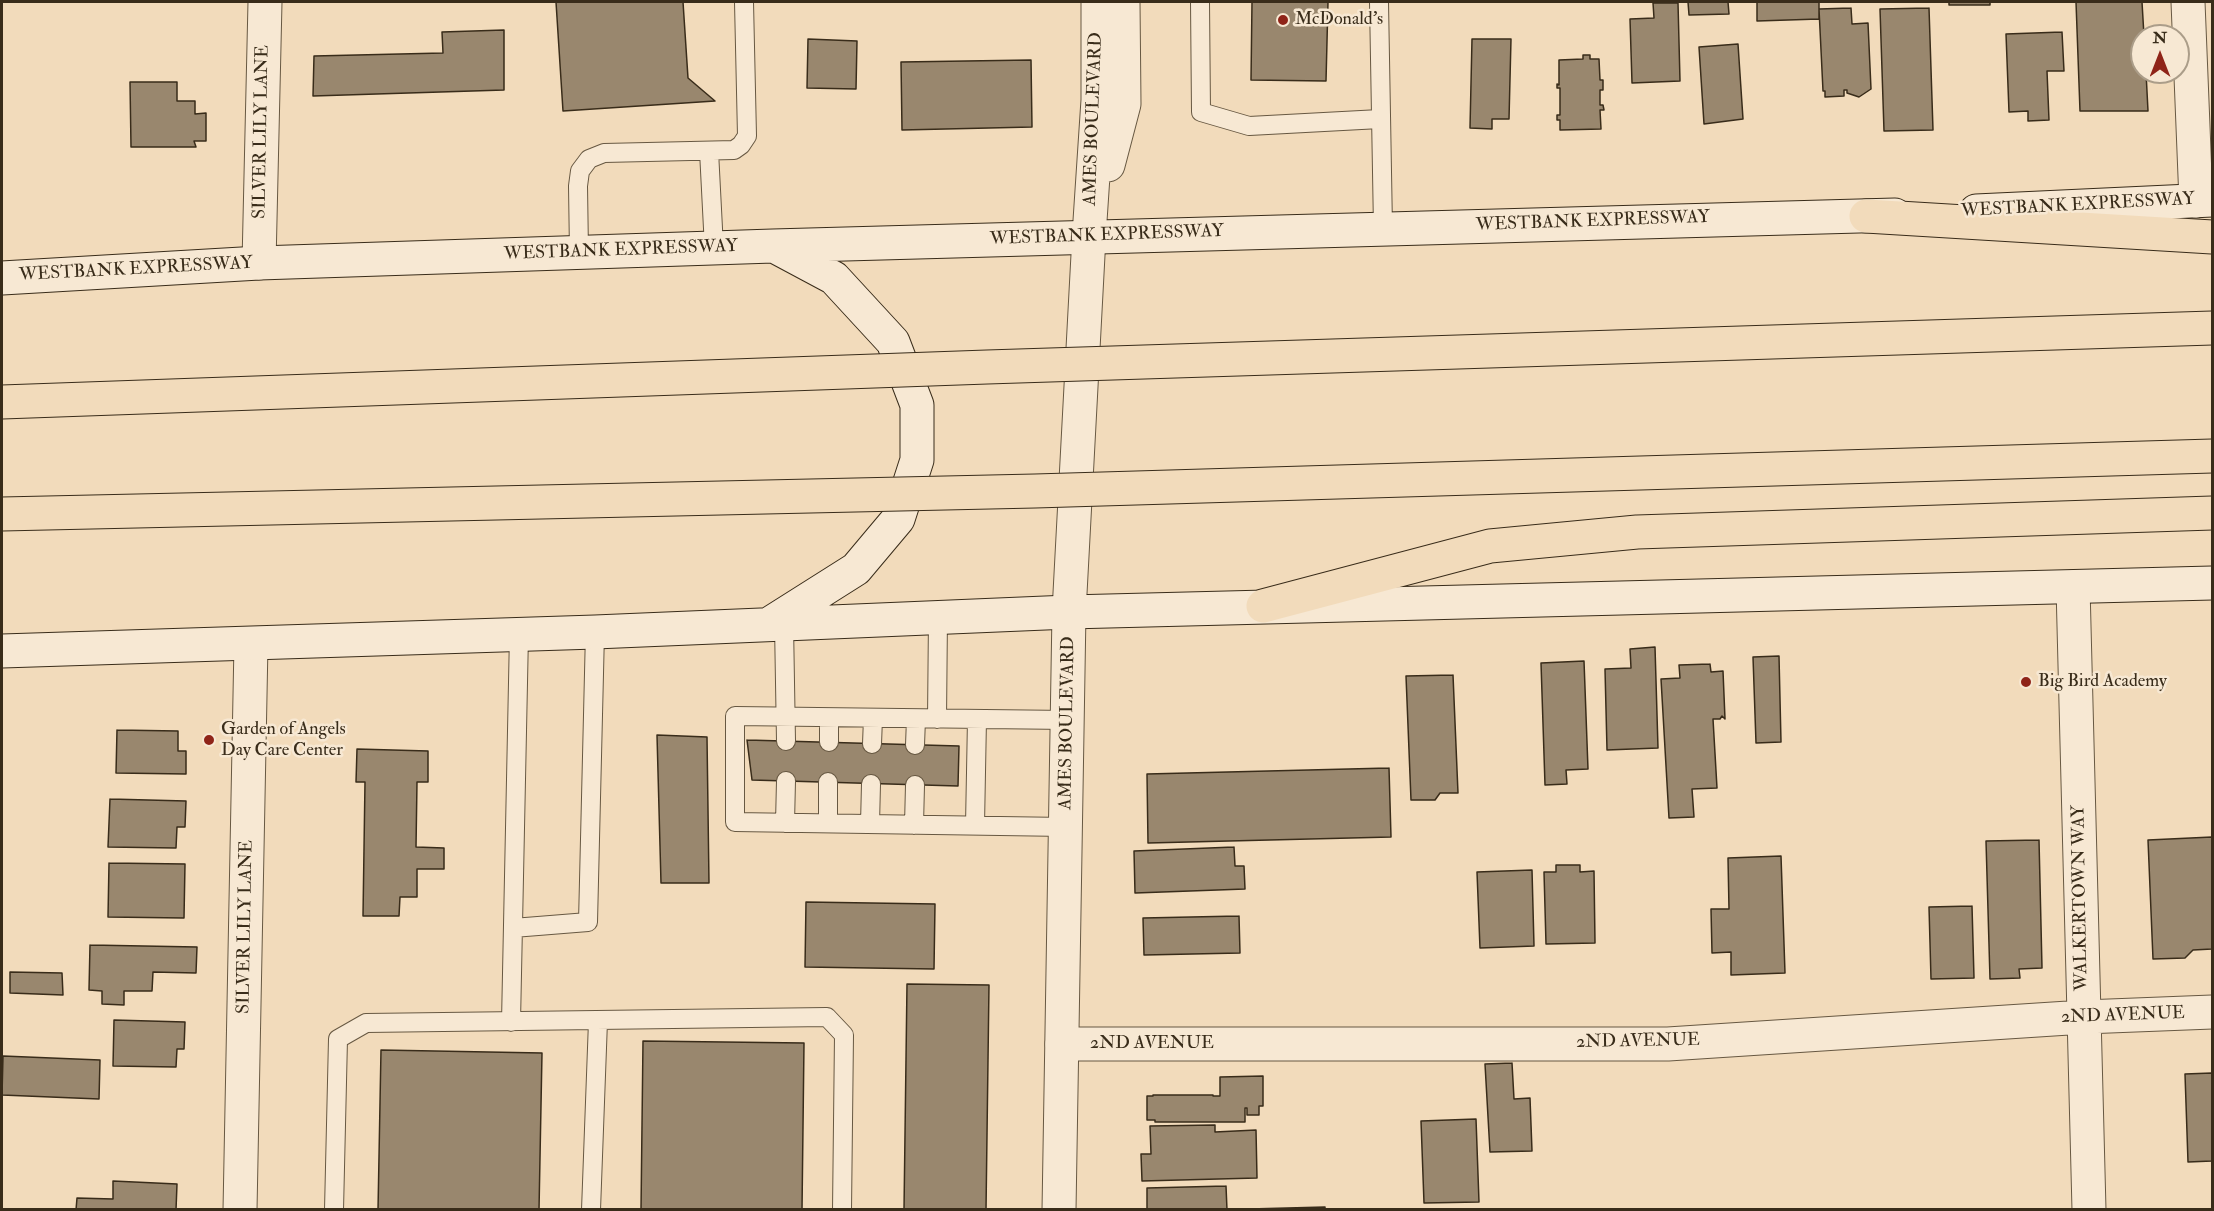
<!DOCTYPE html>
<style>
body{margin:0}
#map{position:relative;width:2214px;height:1211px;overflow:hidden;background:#f2dbbb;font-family:"IM FELL Double Pica",serif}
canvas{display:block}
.frame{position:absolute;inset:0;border:3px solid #392c1a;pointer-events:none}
.north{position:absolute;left:2130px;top:24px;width:60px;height:60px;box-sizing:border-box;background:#f7e8d3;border:2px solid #ab9d89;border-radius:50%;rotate:0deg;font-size:16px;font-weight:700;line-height:24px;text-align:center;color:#392c1a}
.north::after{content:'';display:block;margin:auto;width:21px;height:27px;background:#8f2418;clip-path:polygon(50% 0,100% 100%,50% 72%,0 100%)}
</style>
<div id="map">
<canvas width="2214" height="1211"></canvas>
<div class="frame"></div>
<div class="north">N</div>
</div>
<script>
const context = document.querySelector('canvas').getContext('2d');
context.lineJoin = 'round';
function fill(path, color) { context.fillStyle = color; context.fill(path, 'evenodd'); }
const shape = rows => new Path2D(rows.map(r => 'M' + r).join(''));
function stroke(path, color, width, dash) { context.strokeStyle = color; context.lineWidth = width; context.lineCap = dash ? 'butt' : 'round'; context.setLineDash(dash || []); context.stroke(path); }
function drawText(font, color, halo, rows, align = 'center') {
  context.font = font + ' "IM FELL Double Pica",serif'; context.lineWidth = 5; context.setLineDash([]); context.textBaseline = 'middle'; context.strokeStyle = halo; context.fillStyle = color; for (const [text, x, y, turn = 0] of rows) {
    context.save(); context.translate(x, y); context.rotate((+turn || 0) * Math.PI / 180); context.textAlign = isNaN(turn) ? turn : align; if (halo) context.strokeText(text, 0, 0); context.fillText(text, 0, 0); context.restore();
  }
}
const building = shape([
 [556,2,683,2,688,78,715,101,563,111,556,2],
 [1252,2,1328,2,1326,81,1251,80,1252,2],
 [1688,2,1728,2,1729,14,1689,15,1688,2],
 [1757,2,1819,2,1819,19,1757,21,1757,2],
 [1949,2,1990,2,1990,5,1949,5,1949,2],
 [2076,2,2142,2,2144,36,2142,36,2142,72,2146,72,2148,111,2080,111,2076,2],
 [1653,3,1678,3,1680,81,1632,83,1630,19,1654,18,1653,3],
 [1851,8,1852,24,1868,23,1871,89,1859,97,1847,93,1847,90,1844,90,1844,96,1825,97,1825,91,1823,91,1819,9,1851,8],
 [1929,8,1933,130,1884,131,1880,9,1929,8],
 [504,30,504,90,313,96,314,56,443,53,442,32,504,30],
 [2062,32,2064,71,2047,71,2049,120,2028,121,2028,111,2009,112,2006,34,2062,32],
 [808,39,857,41,856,89,807,88,808,39],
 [1472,39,1511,39,1509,119,1492,119,1492,129,1470,128,1472,39],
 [1738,44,1743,119,1704,124,1699,47,1738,44],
 [1583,55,1590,55,1590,59,1599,59,1600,80,1603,80,1603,90,1600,90,1600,105,1603,105,1604,110,1600,110,1601,129,1560,130,1560,120,1557,120,1557,115,1560,115,1560,88,1557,88,1557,84,1559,85,1559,60,1583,59,1583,55],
 [1031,60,1032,127,902,130,901,62,1031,60],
 [130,82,177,82,177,101,195,101,195,114,206,113,206,141,194,141,196,147,131,147,130,82],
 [1655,647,1658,748,1607,750,1605,669,1631,668,1630,649,1655,647],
 [1779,656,1781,742,1756,743,1753,657,1779,656],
 [1584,661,1588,769,1566,770,1567,784,1545,785,1541,663,1584,661],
 [1710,664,1711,672,1723,671,1725,719,1722,716,1720,719,1713,719,1717,788,1692,789,1694,817,1669,818,1661,679,1680,678,1679,665,1710,664],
 [1453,675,1458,793,1440,793,1435,800,1411,800,1406,676,1453,675],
 [117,730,178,731,178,751,186,751,186,774,116,773,117,730],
 [657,735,707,737,709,883,661,883,657,735],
 [747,740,959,746,958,786,752,780,747,740],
 [357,749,428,751,428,782,417,782,416,847,444,848,444,869,417,869,417,897,400,897,399,916,363,916,365,782,356,782,357,749],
 [1389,768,1391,837,1148,843,1147,774,1389,768],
 [110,799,186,801,185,827,177,827,176,848,108,847,110,799],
 [2212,837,2212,949,2193,950,2185,958,2153,959,2148,840,2212,837],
 [2039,840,2042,968,2019,969,2020,978,1990,979,1986,841,2039,840],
 [1234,847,1235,866,1244,866,1245,889,1135,893,1134,851,1234,847],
 [1781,856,1785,973,1731,975,1731,952,1712,953,1711,909,1729,909,1728,858,1781,856],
 [109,863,185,864,184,918,108,917,109,863],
 [1556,865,1580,865,1580,872,1594,871,1595,943,1546,944,1544,872,1556,872,1556,865],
 [1532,870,1534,946,1480,948,1477,872,1532,870],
 [806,902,935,904,934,969,805,967,806,902],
 [1972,906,1974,978,1931,979,1929,907,1972,906],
 [1239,916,1240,953,1144,955,1143,918,1239,916],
 [90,945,197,947,196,973,153,972,152,991,124,991,124,1005,102,1004,102,991,89,990,90,945],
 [10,972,62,973,63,995,10,993,10,972],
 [907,984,989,985,986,1210,904,1210,907,984],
 [114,1020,185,1022,184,1049,177,1049,176,1067,113,1066,114,1020],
 [643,1041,804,1043,802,1210,641,1210,643,1041],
 [381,1050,542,1053,539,1210,378,1210,381,1050],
 [3,1056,100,1060,99,1099,2,1095,3,1056],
 [1512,1063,1514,1099,1530,1098,1532,1151,1490,1152,1485,1064,1512,1063],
 [2212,1073,2212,1161,2188,1162,2185,1074,2212,1073],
 [1263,1076,1263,1106,1259,1106,1259,1115,1247,1115,1247,1108,1245,1108,1245,1122,1155,1122,1155,1120,1147,1120,1147,1096,1153,1096,1153,1095,1213,1095,1213,1096,1220,1096,1220,1077,1263,1076],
 [1476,1119,1479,1202,1424,1203,1421,1121,1476,1119],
 [1215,1125,1215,1132,1256,1130,1257,1178,1142,1181,1141,1154,1151,1154,1150,1126,1215,1125],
 [113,1181,177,1184,176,1210,76,1210,77,1198,113,1199,113,1181],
 [1226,1186,1227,1210,1147,1210,1147,1188,1226,1186],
 [1325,1207,1325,1210,1249,1209,1325,1207]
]);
fill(building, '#99876e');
stroke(building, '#392c1a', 1.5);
const service = shape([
 [1200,2,1201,112,1249,126,1380,119],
 [1379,2,1383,228],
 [709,151,714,248],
 [579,252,578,186,580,171,589,159,604,153,734,150,741,145,747,136,744,2],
 [784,624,786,741],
 [829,718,829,742],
 [937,719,938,617],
 [872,744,873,718],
 [915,745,916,719],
 [828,782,828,823],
 [785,823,786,781],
 [870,824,871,784],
 [914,825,915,785],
 [975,825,977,719],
 [1066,827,735,822,735,716,1068,720],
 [513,928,588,922,595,632],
 [511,1022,519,634],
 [334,1210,338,1039,366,1023,827,1017,844,1035,842,1210],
 [591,1210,598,1021]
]);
const minor = shape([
 [2188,2,2196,201],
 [259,263,265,2],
 [2073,587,2089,1210],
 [1062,1044,1668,1044,2084,1017,2212,1012],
 [240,1210,251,644]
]);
const tertiary = shape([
 [1108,165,1124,104,1123,2],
 [1059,1210,1069,612,1089,236,1098,100,1098,2]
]);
const secondary = shape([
 [1976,211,2212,200],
 [2,278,259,263,773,246,1895,215],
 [769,624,856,569,898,519,917,460,917,405,893,342,834,278,776,247],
 [2,651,595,632,1069,612,2212,583]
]);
const motorway = shape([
 [1866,216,2212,237],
 [1263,606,1490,546,1637,532,2212,513]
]);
stroke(service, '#675842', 20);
stroke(minor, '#675842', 35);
stroke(tertiary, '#675842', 35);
stroke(secondary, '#392c1a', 35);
stroke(motorway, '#392c1a', 35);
stroke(service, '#f7e8d3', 18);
stroke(minor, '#f7e8d3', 33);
stroke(tertiary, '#f7e8d3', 33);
stroke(secondary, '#f7e8d3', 33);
stroke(motorway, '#f2dbbb', 33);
const motorwayBridge = shape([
 [2,402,987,367,2212,328],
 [2,514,1035,491,2212,456]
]);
stroke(motorwayBridge, '#392c1a', 35, []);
stroke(motorwayBridge, '#f2dbbb', 33);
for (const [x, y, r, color] of [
 [1283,20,6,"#8f2418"],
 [2026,682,6,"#8f2418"],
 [209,740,6,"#8f2418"]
]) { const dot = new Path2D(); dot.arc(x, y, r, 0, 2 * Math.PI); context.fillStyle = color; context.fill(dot); stroke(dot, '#f7e8d3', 2); }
drawText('18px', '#392c1a', '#f7e8d3', [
 ["McDonald's",1295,20],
 ["Big Bird Academy",2038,682],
 ["Garden of Angels",221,730],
 ["Day Care Center",221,751]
], 'left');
drawText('18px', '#392c1a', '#f7e8d3', [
 ["AMES BOULEVARD",1094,119,-88],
 ["SILVER LILY LANE",262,132,-89],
 ["WESTBANK EXPRESSWAY",2078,206,-3],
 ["WESTBANK EXPRESSWAY",1593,222,-2],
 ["WESTBANK EXPRESSWAY",1107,236,-2],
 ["WESTBANK EXPRESSWAY",621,251,-2],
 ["WESTBANK EXPRESSWAY",136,270,-3],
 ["AMES BOULEVARD",1068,723,-89],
 ["WALKERTOWN WAY",2081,898,-91],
 ["SILVER LILY LANE",246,927,-89],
 ["2ND AVENUE",2123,1016,-2],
 ["2ND AVENUE",1638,1042,-1],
 ["2ND AVENUE",1152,1044]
]);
</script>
